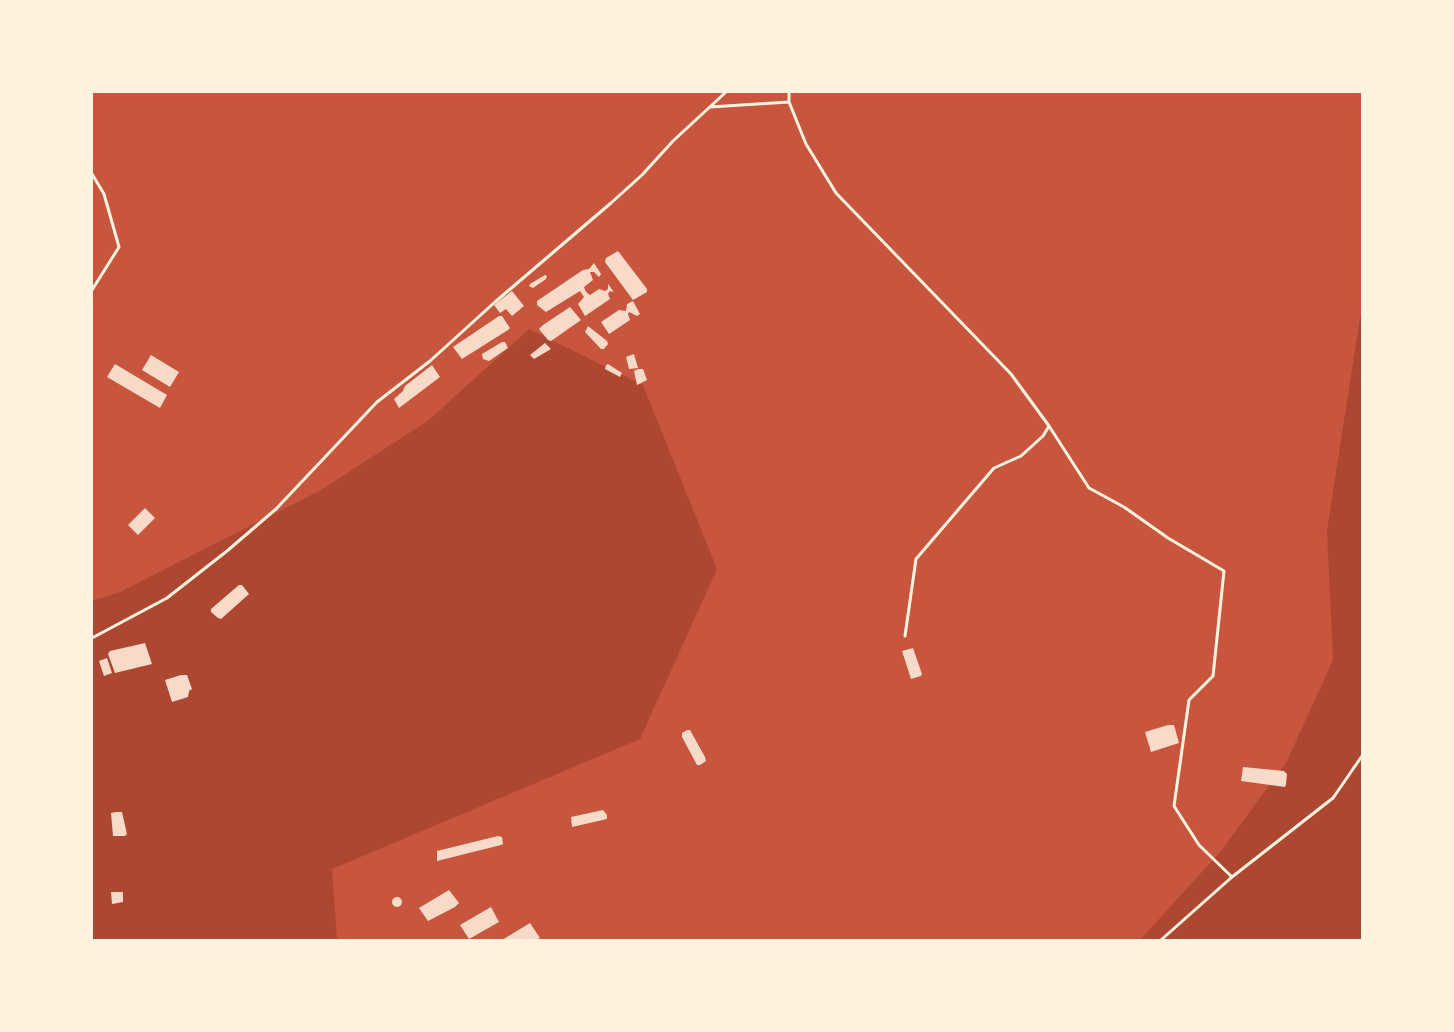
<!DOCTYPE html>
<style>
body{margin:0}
#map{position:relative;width:1454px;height:1032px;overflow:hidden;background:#c8553d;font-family:"Crimson Pro",serif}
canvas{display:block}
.frame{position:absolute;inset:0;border:93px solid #fff3e0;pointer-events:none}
</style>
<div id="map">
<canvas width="1454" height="1032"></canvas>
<div class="frame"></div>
</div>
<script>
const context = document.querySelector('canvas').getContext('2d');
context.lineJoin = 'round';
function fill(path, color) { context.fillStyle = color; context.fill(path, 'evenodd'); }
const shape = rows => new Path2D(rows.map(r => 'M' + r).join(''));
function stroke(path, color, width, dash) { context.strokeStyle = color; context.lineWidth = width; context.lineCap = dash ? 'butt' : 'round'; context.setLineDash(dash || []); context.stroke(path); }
fill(shape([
 [1362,315,1362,940,1140,940,1221,851,1287,761,1333,660,1327,530,1360,318],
 [529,329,643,385,717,569,640,739,332,869,337,940,92,940,92,601,120,592,321,490,429,420]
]), '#ae4732');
fill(shape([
 [618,251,647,289,647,292,633,300,605,262,606,258],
 [594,263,601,274,599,277,594,272,590,272,593,280,584,287,586,292,590,295,599,289,605,291,608,289,608,284,614,292,610,291,608,294,610,299,585,316,578,304,584,297,580,291,546,312,537,305,537,301,583,270,589,269],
 [545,275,547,276,546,279,533,288,529,286,530,284],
 [512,291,524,306,512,316,506,309,500,313,494,305],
 [633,301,640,314,637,316,629,312,628,314,630,320,609,334,601,322,619,310,626,311,627,304],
 [570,307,581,320,551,341,548,340,539,329,543,325],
 [499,316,502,316,510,328,508,330,462,359,453,347],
 [588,326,607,341,608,344,604,349,601,349,585,332],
 [502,342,505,342,508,348,489,361,483,359,482,354],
 [545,343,551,349,534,359,530,355],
 [634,354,638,368,629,369,626,357],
 [151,355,179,372,170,387,142,370],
 [115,364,167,395,160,408,107,377],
 [608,364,622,373,620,377,605,369,606,365],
 [432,365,440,377,399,408,394,399,403,391,405,386],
 [638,369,643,369,647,380,637,385,634,371],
 [145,508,155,518,138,535,128,525],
 [239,585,242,585,249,594,221,619,218,618,211,612,211,609],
 [145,643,152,664,115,673,108,654,110,651],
 [913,648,922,674,921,676,911,679,902,651],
 [107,658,112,673,104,676,99,661],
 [181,675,187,675,192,689,189,691,188,697,172,702,165,680],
 [1168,725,1174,725,1179,743,1151,752,1145,732],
 [687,730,690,730,705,757,706,761,700,765,697,765,682,737,682,733],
 [1243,767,1284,771,1287,774,1286,784,1285,787,1241,781],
 [603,810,607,815,607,819,572,827,571,817],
 [116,812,122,812,127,834,125,836,113,836,111,813],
 [498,836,502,837,503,844,501,845,437,861,437,851],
 [449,890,459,903,455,907,428,921,419,908],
 [111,892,123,892,123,902,112,904],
 '392 902a5 5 0 1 1 10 0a5 5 0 1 1-10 0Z',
 [491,907,499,922,469,939,460,925],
 [530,923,540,938,535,940,502,940]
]), '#f7dbc8');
stroke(shape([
 [789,92,789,102,806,144,836,193,1011,374,1049,426,1089,488,1124,507,1168,538,1224,571,1213,676,1189,700,1174,806,1199,845,1232,877],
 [710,107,789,102],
 [92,174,104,194,119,247,92,290],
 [905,636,916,559,994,468,1021,456,1043,436,1049,426],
 [92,638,167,598,227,551,276,509,377,402,430,361,495,302,611,203,642,175,673,141,726,92],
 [1161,940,1232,877,1333,798,1362,756]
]), '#fff3e0', 3);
</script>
